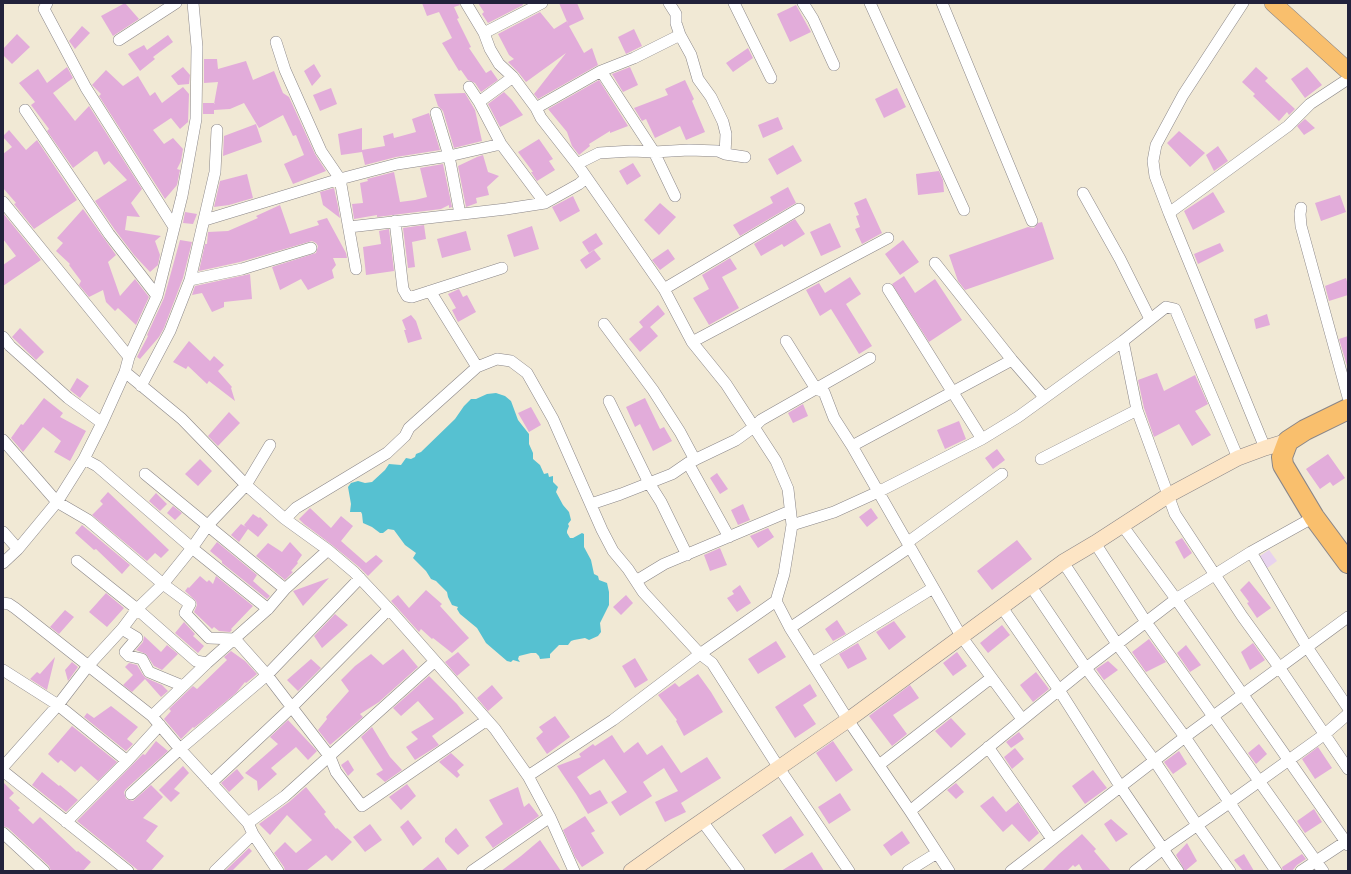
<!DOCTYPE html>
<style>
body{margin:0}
#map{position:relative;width:1351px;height:874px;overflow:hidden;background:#f1e9d5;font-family:"Patrick Hand",sans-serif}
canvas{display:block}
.frame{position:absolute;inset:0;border:4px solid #22223b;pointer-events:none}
</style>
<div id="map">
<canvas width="1351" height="874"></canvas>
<div class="frame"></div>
</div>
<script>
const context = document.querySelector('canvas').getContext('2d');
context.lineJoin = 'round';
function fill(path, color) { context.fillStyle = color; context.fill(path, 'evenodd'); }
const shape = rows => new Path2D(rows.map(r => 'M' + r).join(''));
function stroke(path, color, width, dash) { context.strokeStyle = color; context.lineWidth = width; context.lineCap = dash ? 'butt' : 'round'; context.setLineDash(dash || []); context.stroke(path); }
fill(shape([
 [1269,550,1277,561,1259,574,1251,562]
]), '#e8d2ee');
fill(shape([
 [496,393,505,396,511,401,518,420,529,434,529,444,533,453,533,459,540,465,544,474,548,473,549,477,553,476,553,482,558,487,556,492,563,505,569,512,571,520,568,524,569,526,567,531,567,533,570,538,573,538,582,533,584,534,584,547,591,560,594,574,598,576,599,580,607,583,609,592,609,605,600,623,601,632,598,636,589,640,585,638,574,640,571,641,568,645,559,645,550,654,550,658,540,659,539,656,536,653,531,653,519,656,518,659,520,662,513,660,511,662,507,661,486,643,477,628,460,614,457,609,458,607,452,605,448,597,447,592,436,581,431,579,426,571,413,558,416,553,405,545,394,530,388,529,383,533,380,533,372,527,363,523,362,514,361,512,350,512,351,504,348,487,351,483,358,481,365,483,372,482,385,470,389,464,401,465,406,458,411,459,415,457,416,454,421,452,455,419,464,406,471,399,476,399,487,394]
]), '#56c1d1');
fill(shape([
 [125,3,139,19,113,36,101,16],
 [422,3,459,3,460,5,454,7,459,18,457,19,471,47,469,48,486,73,491,70,498,80,481,92,475,83,468,80,461,70,459,71,442,43,452,38,439,12,427,16],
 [478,3,522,3,523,5,488,23,482,14,484,12],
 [559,3,577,3,584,19,569,26,584,53,592,48,598,65,538,99,534,94,566,53,526,82,518,72,508,62,514,59,509,55,498,34,540,12,554,29,567,21,568,24],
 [796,5,811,32,790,42,777,14],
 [82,26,90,33,75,49,69,41],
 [634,29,642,46,626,54,618,37],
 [17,34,30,47,12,64,3,55,3,49],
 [168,35,173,42,153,57,155,59,140,71,128,54,144,45,147,50],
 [748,48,753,58,733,72,726,63],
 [204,59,217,59,218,69,246,61,253,80,274,71,283,93,289,97,315,154,326,171,293,184,284,164,304,155,296,135,293,136,283,115,259,128,244,103,230,109,214,110,214,114,203,114,203,103,215,103,214,104,218,82,204,83],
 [314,64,321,76,312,86,304,71],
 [67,67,73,78,53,93,75,121,89,106,142,189,131,203,140,217,127,216,125,230,161,236,155,241,160,255,158,265,150,272,134,255,115,230,95,201,127,180,109,161,104,165,97,151,96,152,95,151,73,168,47,131,49,129,31,105,35,102,19,83,38,69,47,83],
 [183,67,190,75,189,84,178,85,171,76],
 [630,67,638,85,623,92,612,74],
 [1256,67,1268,78,1265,81,1295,109,1289,115,1287,112,1279,121,1253,96,1255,94,1242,82],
 [1307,67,1322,85,1305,98,1291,79],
 [106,70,123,86,138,76,150,96,155,92,162,103,183,87,189,94,188,122,180,129,171,118,153,130,164,144,173,138,183,149,181,161,177,169,180,170,177,185,165,199,99,96,101,94,92,85],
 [599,80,628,126,610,133,610,131,589,144,590,146,579,155,572,146,567,132,548,109],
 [685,80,694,99,692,101,705,132,686,140,680,126,655,138,646,119,642,121,634,108,668,95,665,89],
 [331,88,337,104,320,111,313,95],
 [897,88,906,107,884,118,875,99],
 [504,92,512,100,523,115,500,127,488,104],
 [465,93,475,110,482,141,454,148,443,111,438,106,434,94],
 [429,113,440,150,396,157,365,165,362,152,341,155,338,134,362,128,362,150,385,146,383,136,393,133,394,138,416,132,412,119],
 [778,117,783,129,763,138,758,125],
 [1305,119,1315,128,1304,135,1297,126],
 [256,124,262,142,223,156,224,136],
 [9,130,26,150,37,140,77,200,34,229,14,204,16,203,3,188,3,154,12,147,3,137,3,136],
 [1179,131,1205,153,1190,167,1167,143],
 [539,139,553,159,549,161,555,170,537,181,531,172,533,172,518,152],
 [793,145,802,161,777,175,768,159],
 [1218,146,1228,161,1214,171,1206,155],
 [483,155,488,172,499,176,487,187,489,195,476,198,477,203,466,207,458,166,477,157],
 [633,163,641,176,627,185,619,171],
 [443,164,452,207,449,208,449,205,441,209,377,217,377,215,354,219,352,204,363,203,360,183,368,181,367,179,394,172,400,202,415,200,427,197,420,168],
 [939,171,943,180,944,192,918,195,916,174],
 [247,174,253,198,229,205,214,207,220,181],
 [788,187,796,203,740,236,733,225,773,203,770,197],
 [334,188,338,206,340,218,323,205,320,192],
 [1213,192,1225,212,1193,230,1184,211],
 [1340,195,1346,212,1321,221,1315,203],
 [573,196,580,211,560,222,552,207],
 [866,198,882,233,862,244,855,229,860,227,856,216,859,215,854,203],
 [660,203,676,217,659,235,644,220],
 [280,205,290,234,319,225,317,221,327,218,346,253,347,258,333,258,336,265,332,270,334,278,308,290,301,279,280,290,272,267,316,253,318,246,316,243,312,241,240,262,199,271,205,244,207,244,208,232,228,231,258,218,256,216],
 [83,209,116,255,108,262,120,296,135,279,149,297,136,325,118,308,115,311,106,302,103,290,89,297,79,285,81,281,69,265,70,264,56,251,63,243,57,238],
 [185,212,197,214,193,224,183,223],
 [3,213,41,260,3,286,3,265,16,256,3,239],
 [795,219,805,234,784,247,782,244,761,256,754,244],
 [1042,222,1054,259,965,290,958,281,949,255,1028,227,1034,228,1038,223],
 [830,223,841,247,821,256,810,232],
 [424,225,426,239,412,242,415,267,408,268,403,228],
 [532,226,539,249,514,257,507,235],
 [389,229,394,271,366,275,363,247,381,244,379,231],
 [466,231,471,250,442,258,437,239],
 [596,233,603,244,589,253,582,242],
 [180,240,192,242,183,278,164,328,159,337,140,359,137,357,148,336,147,335,164,298],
 [903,240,919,262,900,275,885,254],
 [1220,243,1224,251,1198,264,1194,254],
 [668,249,675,259,660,270,652,260],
 [594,250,601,259,586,269,580,260],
 [730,258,737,269,722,277,739,308,709,325,693,298,709,289,702,275],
 [250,274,252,299,224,302,224,307,212,312,202,293,192,295,195,286],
 [904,276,915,293,935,279,962,320,929,342,892,284],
 [850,277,861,294,846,304,872,346,859,354,831,309,820,316,806,290,819,283,825,293],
 [1346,278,1348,285,1348,295,1329,301,1325,286],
 [459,289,463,297,467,295,476,312,458,322,452,310,456,308,448,294],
 [658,305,665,314,650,327,658,336,640,352,629,339,643,327,639,322],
 [1267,314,1270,325,1256,329,1254,319],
 [411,315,416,321,422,339,408,343,404,330,406,330,402,320],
 [20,328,44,352,36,360,12,337],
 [1348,336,1348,369,1339,339],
 [189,341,210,361,214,356,224,365,218,371,232,387,231,388,235,401,209,381,207,384,188,366,186,369,173,362],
 [1157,373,1164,391,1195,375,1208,404,1195,411,1211,435,1192,446,1179,424,1154,437,1144,408,1138,380],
 [77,378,89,386,80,398,70,390],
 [44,398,63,413,60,417,86,431,70,461,54,452,61,441,43,427,23,452,11,438,21,424,23,425],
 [645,398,660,429,664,427,672,441,653,451,640,424,635,427,626,407],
 [803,404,808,416,793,423,788,413],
 [531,407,541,425,529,432,518,413],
 [229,412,240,423,218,446,208,436],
 [959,421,966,439,945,449,937,430],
 [997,449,1005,460,993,469,985,458],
 [1328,454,1345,478,1333,486,1330,482,1320,489,1306,469],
 [200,459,212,471,198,486,185,474],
 [717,473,728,489,720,494,710,478],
 [108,492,169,550,161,558,155,553,147,561,92,515,103,504,100,501],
 [156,493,167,504,160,511,149,501],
 [743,504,750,520,738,525,731,510],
 [173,506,182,513,175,520,167,513],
 [310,508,331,528,341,516,353,526,341,541,366,563,376,555,383,561,368,576,359,567,332,545,304,524,299,519],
 [871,508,878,518,867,527,859,517],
 [253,514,259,518,260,517,268,525,258,537,248,529,239,542,231,535,241,524,246,527,244,525],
 [82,525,130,565,122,574,96,549,94,550,75,533],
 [768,528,774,537,758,548,750,536],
 [1182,538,1192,553,1184,559,1175,542],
 [1017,540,1032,559,992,590,977,571],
 [217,542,257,575,253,581,270,596,267,599,222,563,222,561,210,551],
 [290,542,302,555,297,562,298,563,291,571,293,572,285,580,256,556,268,543,282,552],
 [720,548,727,565,710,571,704,555],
 [200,576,207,582,209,580,213,584,216,576,253,606,231,629,232,630,230,632,219,631,214,627,212,629,194,612,197,605,196,601,185,591,188,587,189,588],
 [329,578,303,606,293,591],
 [1249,581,1271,608,1257,618,1247,603,1249,602,1240,590],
 [740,585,751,603,737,612,727,598,734,594,732,591],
 [426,590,442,604,440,606,469,638,452,653,433,638,432,639,421,629,419,632,391,601,398,595,409,608],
 [106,593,124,608,107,627,89,612],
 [626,595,633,603,621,615,613,607],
 [65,610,74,617,59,634,50,627],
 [335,614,348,625,322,648,314,636],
 [837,620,846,634,833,641,825,629],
 [894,621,906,637,889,650,876,632],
 [184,622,195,634,193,636,204,646,198,653,175,633],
 [1002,625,1010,635,988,653,980,643],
 [144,636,161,652,167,645,178,654,162,670,154,666,146,654,136,650,143,642],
 [1149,639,1166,662,1146,672,1132,652],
 [776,641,786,657,758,674,748,659],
 [858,643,867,659,848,669,839,654],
 [1253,643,1265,660,1250,670,1241,652],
 [1186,645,1201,665,1190,672,1177,653],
 [403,649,418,667,379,702,360,714,363,717,330,745,318,730,327,719,326,717,349,691,341,680,355,666,371,654,383,665],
 [231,651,245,661,257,674,246,683,245,682,236,693,194,728,193,727,181,739,164,719,171,711,169,709,193,686,197,689,227,660,224,657],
 [458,652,470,665,457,676,445,662],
 [957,652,967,666,953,676,943,663],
 [55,657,47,690,30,679,37,672,40,674],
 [635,658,648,680,635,688,622,666],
 [311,659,321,668,298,691,287,680],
 [1108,661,1118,670,1104,680,1096,669],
 [72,662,78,667,68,681,65,670],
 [129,663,137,665,143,675,146,678,162,685,168,691,161,697,145,679,132,692,123,685,133,675,125,667],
 [1036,672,1049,689,1033,702,1020,685],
 [698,674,711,692,723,712,684,736,676,721,677,720,658,695,675,683,679,687],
 [429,676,457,704,464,713,432,736,439,745,415,760,406,747,418,739,411,732,434,719,418,701,401,716,393,708],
 [810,684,817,696,803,705,816,724,795,738,775,707],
 [492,685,503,698,488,711,477,698],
 [910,685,919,698,893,715,907,734,892,746,869,716],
 [111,706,138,727,127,739,133,744,126,751,84,717,87,713,94,718],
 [555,716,570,737,547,754,536,738,543,732,539,727],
 [951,718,966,734,951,748,935,731],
 [288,720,317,751,308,760,296,747,271,768,277,774,258,791,257,781,245,773,278,744,270,737],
 [72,726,117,762,98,781,81,766,75,772,61,760,58,763,48,754],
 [372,727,390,757,402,770,385,782,376,774,383,770,361,737],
 [1019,732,1024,739,1011,748,1006,742],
 [612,735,624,753,638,742,647,755,662,745,681,773,707,757,721,778,681,803,686,812,665,822,655,802,678,791,664,768,643,782,652,796,620,816,611,802,627,792,604,759,577,777,590,795,600,790,608,803,588,814,576,794,557,766,581,757,579,754,593,744,595,746],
 [156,741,168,751,126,789,124,792,126,799,133,801,151,785,163,797,143,818,158,826,146,841,164,856,151,871,139,871,77,821,143,754,145,755],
 [833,741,853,770,836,782,816,753],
 [1259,744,1267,754,1256,764,1248,753],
 [1318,747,1332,768,1315,779,1302,759],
 [1015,748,1024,759,1012,769,1004,757],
 [1179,751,1187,764,1173,774,1164,762],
 [451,753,464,765,457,771,460,775,457,778,439,762],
 [348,760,354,770,348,776,341,765],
 [183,766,189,773,174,789,180,793,171,802,159,790],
 [237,769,244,778,229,792,221,783],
 [1093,770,1107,788,1085,804,1072,786],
 [42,772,59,786,60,785,78,800,66,812,32,785],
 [3,782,14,793,9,798,20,808,18,810,33,824,40,817,77,852,78,851,91,862,83,871,51,871,49,866,8,828,3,826],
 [956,783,964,792,956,799,947,790],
 [407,784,416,796,401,810,389,797],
 [306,787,326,812,324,814,336,829,337,828,352,842,332,861,326,855,306,871,285,871,284,867,274,853,285,842,296,853,312,840,287,815,270,835,259,824,289,802],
 [518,787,524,807,529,803,539,816,493,848,485,837,503,824,489,800],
 [840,793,851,810,829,824,818,807],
 [993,796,1006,812,1018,802,1039,833,1029,842,1012,824,1003,832,980,806],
 [1314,809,1322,822,1305,833,1297,821],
 [585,816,595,831,591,833,604,853,582,867,575,857,563,830],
 [791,816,804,835,775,854,762,835],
 [1111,819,1128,834,1116,842,1104,824],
 [408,820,422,838,413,846,400,827],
 [370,824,382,840,365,852,353,837],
 [456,828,469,846,458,855,445,842,445,838],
 [902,831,910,843,891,856,883,845],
 [1082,834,1096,849,1094,851,1111,871,1083,871,1079,864,1075,867,1073,865,1067,871,1042,871,1059,854],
 [540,840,561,871,501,871,521,856],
 [1187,843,1197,861,1185,871,1176,855],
 [249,848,252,851,232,871,225,871],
 [812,852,824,871,781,871],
 [1244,854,1254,871,1243,871,1234,860],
 [1302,854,1306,859,1297,865,1292,871,1283,871,1282,867],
 [438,857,448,871,421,871]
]), '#e2acda');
const street = shape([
 [47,3,44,9,86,88,174,227],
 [466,3,484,33,490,49,499,64,513,77,536,108,541,118,577,164,621,227,664,289,692,342,726,384,776,461,788,489,792,525,784,574,776,601,790,628,848,720,910,811,949,871],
 [669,3,676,14,676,23,680,35,691,55,698,79,711,97,723,122,726,134,725,154],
 [734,3,771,78],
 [803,3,813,19,834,65],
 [870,3,964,210],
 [942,3,1032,221],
 [1243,3,1183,95,1156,145,1153,161,1155,176,1169,213,1265,448],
 [484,33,542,3],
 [119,40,176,3],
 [276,42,285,70,321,151,340,179,356,269],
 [601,71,654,152,675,196],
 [469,87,479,102,501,144,545,203],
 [479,102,513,77],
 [536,108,601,71,634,58,680,35],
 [25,110,109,234,157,296],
 [436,113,449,156,460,214],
 [577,164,599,153,632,151,654,152,689,150,718,151,725,154,745,157],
 [1083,193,1120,259,1150,319],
 [3,202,129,357],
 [1301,208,1300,214,1301,226,1348,397],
 [1169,213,1288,126,1310,104,1348,79],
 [205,220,340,179,397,164,449,156,501,144],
 [395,221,403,289,407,296,412,297,502,268],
 [349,227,506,209,545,203,579,184,586,178],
 [935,263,1012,360,1044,397],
 [190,280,242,269,311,248],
 [664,289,799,209],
 [888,289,982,439],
 [430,291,477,367],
 [604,324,653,390,680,432,695,460],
 [3,337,10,346,68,398,102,423],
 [786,341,816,389,824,392,834,418,852,446,961,636,1022,719],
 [1123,341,1137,410,1175,514,1242,616,1279,667,1348,769],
 [692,342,888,238],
 [125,372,182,419,246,485,285,519,328,550,354,572,389,609,495,729,528,776,550,817,574,871],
 [141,386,170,331,190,280,215,172,217,130],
 [609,401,649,483,661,502,687,555],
 [3,440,57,502,88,520,163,584,190,604,185,613,209,638,235,639,267,675,330,757,336,772,362,806,487,720],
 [852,446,1012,360],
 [84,459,97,466,192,548,268,609],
 [1041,459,1137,410],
 [688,463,729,537],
 [145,474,285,589],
 [591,504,621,494,672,474,688,463,736,440,754,427,761,420,870,358],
 [285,519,296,508,387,453,405,436,409,428,477,367,497,359,511,361,527,373,553,419,602,530,613,551,628,569,643,592,700,654,712,663,779,768,849,871],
 [792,525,834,512,878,492,982,439,1018,417,1123,341,1166,307,1175,309,1238,458],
 [1122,525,1176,599,1348,845],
 [3,532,18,549],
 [908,542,1002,474],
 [1095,543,1146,622,1323,871],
 [1251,552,1307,647,1348,708],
 [77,561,137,609,196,661,207,663],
 [1063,562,1117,644,1185,737,1276,871],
 [3,563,18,549,57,502,84,459,102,423,125,372,129,357,157,296,182,196,196,119,197,47,193,3],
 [636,581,664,564,790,511],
 [1030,585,1086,668,1154,760,1197,825,1230,871],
 [3,603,9,604,15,608,152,716,180,749,248,823,253,834,278,871],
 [1001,606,1059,690,1120,786,1178,871],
 [790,628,910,547],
 [122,629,137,638,125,652,129,656,142,659,149,672,183,686],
 [812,663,933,588],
 [3,670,58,705,127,761],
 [152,716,207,663,268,609,285,589,328,550],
 [988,747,1052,839],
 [879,765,991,678],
 [3,767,58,705,88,666,122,629,137,609,163,584,192,548,208,525,246,485,270,445],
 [3,771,128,871],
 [528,776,613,720,700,654,776,601],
 [211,783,292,707,389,609],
 [131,794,180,749,267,675,360,578],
 [910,811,1086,668,1176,599,1251,552,1314,517],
 [702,821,739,871],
 [66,822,127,761,160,725],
 [248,823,285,796,435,661],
 [3,833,44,871],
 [215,871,253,834],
 [472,871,550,817],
 [908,871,937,853],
 [1011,871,1185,737,1348,617],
 [1135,871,1163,849,1229,803,1325,734,1348,714],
 [1301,871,1348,840]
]);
const secondary = shape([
 [631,871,683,834,848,720,1063,562,1095,543,1169,495,1238,458,1265,448,1288,441]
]);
const primary = shape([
 [1273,3,1348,71]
]);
const highway = shape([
 [1348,409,1305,430,1288,441,1282,457,1283,465,1314,517,1348,563]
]);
stroke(street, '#8a8688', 12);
stroke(secondary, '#8a8688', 16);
stroke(primary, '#8a8688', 18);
stroke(highway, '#8a8688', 22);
stroke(street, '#fff', 11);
stroke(secondary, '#fde5c5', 15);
stroke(primary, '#f9bf6d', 17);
stroke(highway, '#f9bf6d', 20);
</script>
